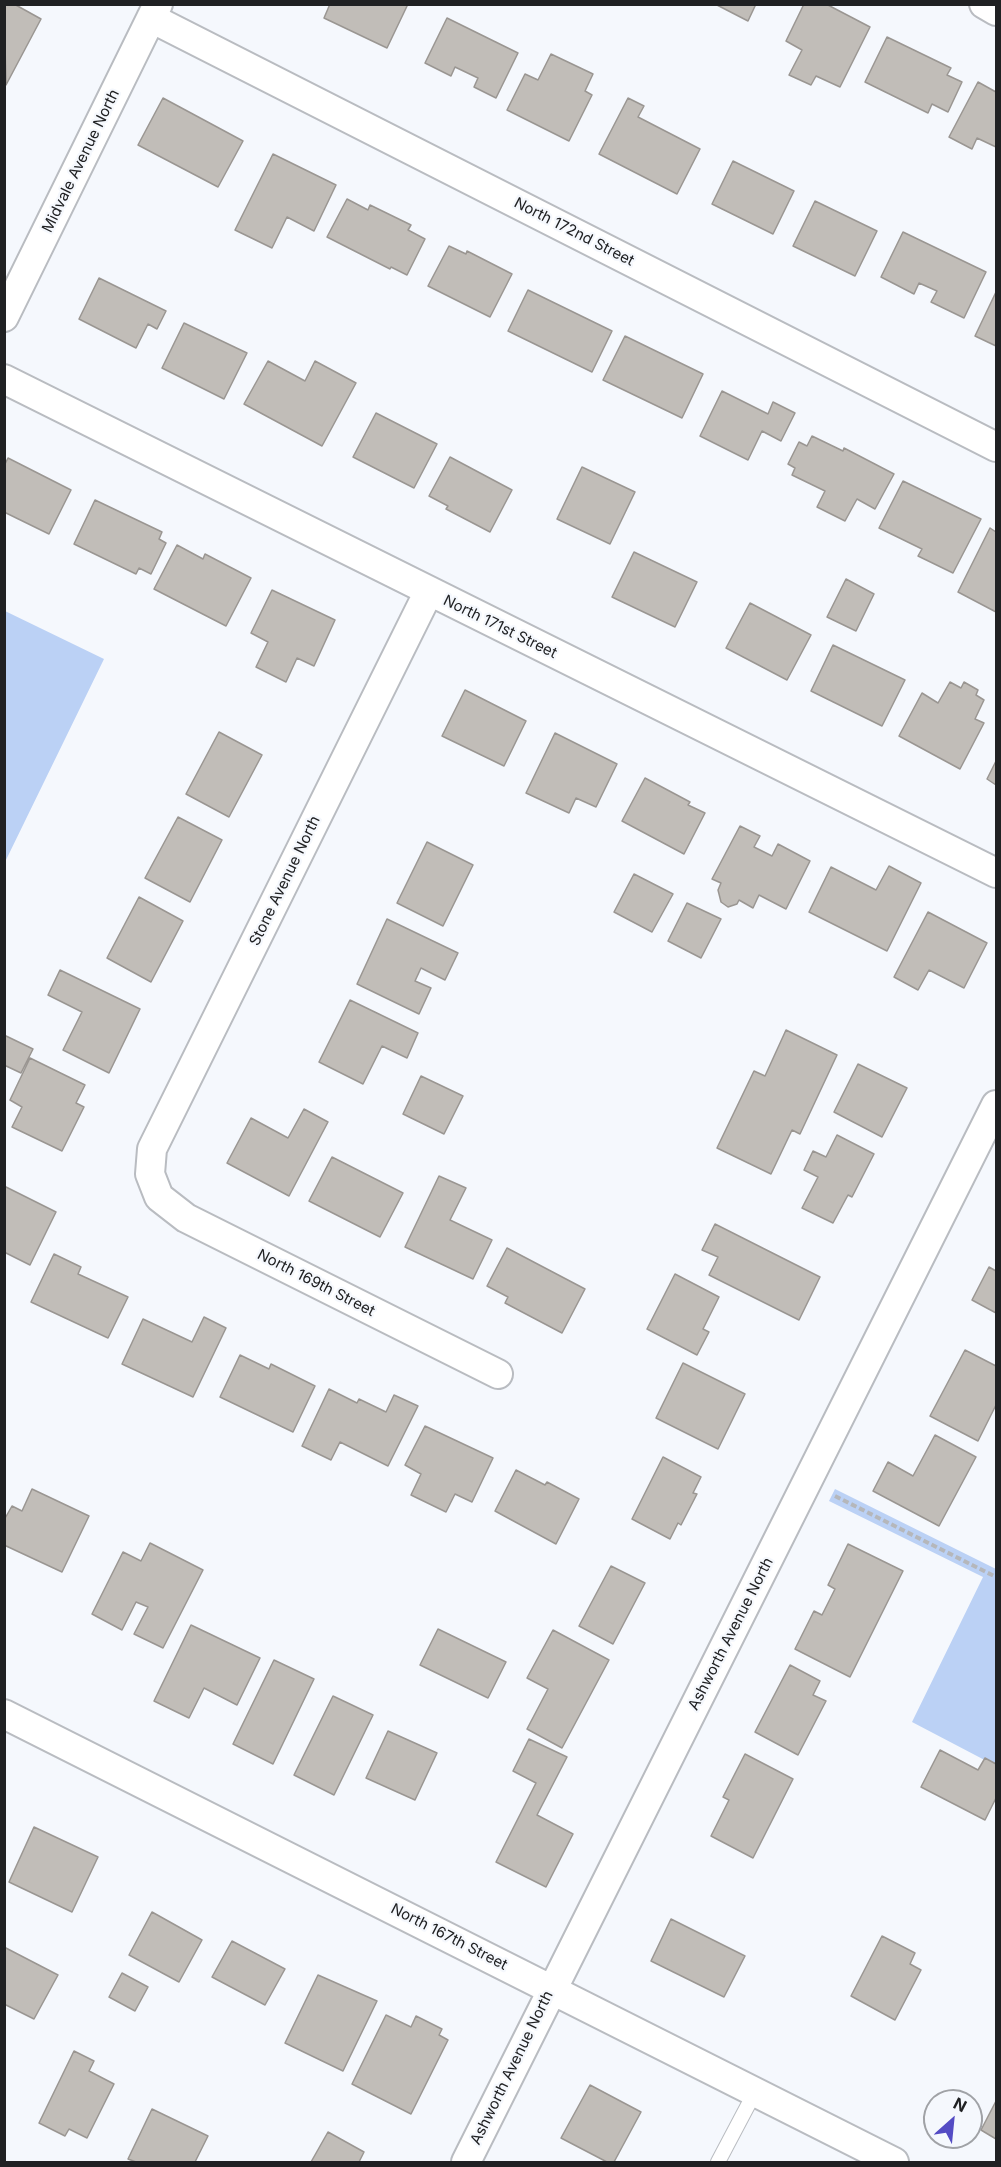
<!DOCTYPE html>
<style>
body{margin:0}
#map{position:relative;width:1001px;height:2167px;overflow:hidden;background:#f5f8fd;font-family:Inter,sans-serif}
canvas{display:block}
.frame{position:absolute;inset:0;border:6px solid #202123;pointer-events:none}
.north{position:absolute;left:923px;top:2089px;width:60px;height:60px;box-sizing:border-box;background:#f5f8fd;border:2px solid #a0a2a6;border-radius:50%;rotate:27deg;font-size:16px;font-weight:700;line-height:24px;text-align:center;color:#202123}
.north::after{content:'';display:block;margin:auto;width:21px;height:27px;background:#544cc4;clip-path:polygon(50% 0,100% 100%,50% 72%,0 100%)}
</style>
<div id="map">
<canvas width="1001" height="2167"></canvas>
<div class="frame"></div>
<div class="north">N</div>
</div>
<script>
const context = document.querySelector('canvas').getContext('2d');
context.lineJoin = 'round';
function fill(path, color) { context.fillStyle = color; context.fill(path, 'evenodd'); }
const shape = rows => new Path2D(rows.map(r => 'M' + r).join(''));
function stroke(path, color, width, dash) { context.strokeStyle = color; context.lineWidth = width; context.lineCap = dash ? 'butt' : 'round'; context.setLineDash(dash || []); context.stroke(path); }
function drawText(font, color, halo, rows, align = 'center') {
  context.font = font + ' Inter,sans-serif'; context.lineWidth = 4.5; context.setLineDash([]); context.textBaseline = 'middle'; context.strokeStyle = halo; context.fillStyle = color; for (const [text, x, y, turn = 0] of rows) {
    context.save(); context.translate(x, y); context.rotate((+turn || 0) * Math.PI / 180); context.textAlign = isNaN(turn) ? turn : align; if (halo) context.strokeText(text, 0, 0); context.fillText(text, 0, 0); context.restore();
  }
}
fill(shape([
 [5,611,104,659,5,862],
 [835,1489,996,1569,996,1766,912,1722,983,1577,829,1501]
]), '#bbd1f5');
const building = shape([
 [4,4,14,4,41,19,6,85,4,4],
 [330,4,408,4,387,48,324,18,330,4],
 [715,4,756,4,748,21,715,4],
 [804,4,826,4,870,27,840,87,816,76,811,85,789,75,802,50,786,41,804,4],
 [447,18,518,53,496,98,474,87,478,78,455,67,451,76,425,63,447,18],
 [887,37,951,68,947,75,962,82,948,112,932,104,928,113,865,82,887,37],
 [551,54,593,74,585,91,592,95,569,141,507,110,525,74,538,80,551,54],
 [978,82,996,92,996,147,977,138,972,149,949,137,978,82],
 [163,98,243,141,218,187,138,145,163,98],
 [628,98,644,106,638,117,700,149,677,194,599,154,628,98],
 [273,154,336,185,314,231,287,217,272,248,235,230,273,154],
 [733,161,794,191,773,234,712,204,733,161],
 [347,199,368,210,370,205,411,225,408,230,425,239,407,275,391,267,390,269,327,237,347,199],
 [815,201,877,231,855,276,793,246,815,201],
 [903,232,986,272,964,318,931,302,937,291,919,283,914,294,881,277,903,232],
 [449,246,466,254,467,251,512,274,490,317,428,286,449,246],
 [99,278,166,311,157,329,148,324,136,348,79,319,99,278],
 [528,290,612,331,592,372,508,331,528,290],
 [996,292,996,346,975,336,996,292],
 [184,323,247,353,224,399,162,368,184,323],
 [625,336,703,374,682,418,603,380,625,336],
 [268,361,305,381,315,361,356,383,322,446,244,404,268,361],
 [722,391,768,414,773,402,795,413,781,441,762,431,748,460,700,436,722,391],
 [376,413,437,444,414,488,353,457,376,413],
 [812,436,843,451,844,448,894,474,875,509,857,499,845,521,817,507,825,491,792,475,795,468,788,464,799,442,807,446,812,436],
 [450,457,512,490,490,532,446,509,448,506,429,496,450,457],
 [8,458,71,490,49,534,4,512,4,466,8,458],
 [582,467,635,492,610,544,557,519,582,467],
 [903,481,981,519,953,573,918,556,922,549,879,528,903,481],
 [95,500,162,532,159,539,166,543,151,574,139,568,136,574,74,544,95,500],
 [990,528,996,532,996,612,958,592,990,528],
 [177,545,203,559,205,554,251,578,226,626,154,589,177,545],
 [634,552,697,582,675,627,612,597,634,552],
 [846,579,874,594,856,631,827,617,846,579],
 [272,590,335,620,314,666,297,658,286,682,256,667,268,642,251,633,272,590],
 [750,603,811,635,787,680,726,648,750,603],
 [833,645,905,680,882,726,811,691,833,645],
 [950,682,961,688,964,682,978,690,976,695,984,700,975,719,984,723,960,769,899,736,922,693,938,703,950,682],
 [465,690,526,721,504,766,442,736,465,690],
 [219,732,262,755,229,817,186,794,219,732],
 [555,733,617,764,596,807,576,798,569,813,526,793,555,733],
 [996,761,996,785,987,779,996,761],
 [645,778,690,802,688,805,705,813,684,854,622,821,645,778],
 [178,817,222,840,190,902,145,878,178,817],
 [740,826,760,836,754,847,772,856,778,844,810,861,786,909,759,895,753,908,739,900,737,904,728,907,721,902,718,890,721,883,712,879,740,826],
 [427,842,473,865,443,926,397,903,427,842],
 [889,866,921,883,887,951,809,912,831,867,876,890,889,866],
 [634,874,673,894,652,932,614,912,634,874],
 [139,897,183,921,151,982,107,958,139,897],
 [687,903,721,919,701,958,668,941,687,903],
 [928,912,987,943,964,988,929,970,918,990,894,977,928,912],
 [387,919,458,953,445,980,421,968,415,981,431,988,419,1014,357,984,387,919],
 [60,970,140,1009,109,1073,63,1050,82,1012,48,995,60,970],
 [350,1000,418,1033,407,1058,382,1046,363,1084,319,1062,350,1000],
 [786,1030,837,1055,800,1134,792,1130,771,1174,717,1148,754,1071,765,1076,786,1030],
 [4,1035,33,1049,21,1073,4,1065,4,1035],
 [30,1058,85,1085,76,1103,84,1107,62,1151,12,1127,22,1107,10,1100,30,1058],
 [858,1064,907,1088,882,1137,834,1112,858,1064],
 [421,1076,463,1096,444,1134,403,1114,421,1076],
 [304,1109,328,1122,289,1196,227,1163,251,1118,288,1138,304,1109],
 [837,1135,874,1154,852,1197,848,1195,833,1223,802,1208,818,1177,804,1170,813,1151,826,1157,837,1135],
 [332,1157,403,1193,380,1237,309,1201,332,1157],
 [439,1176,466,1188,450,1220,492,1240,473,1279,405,1247,439,1176],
 [4,1186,56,1212,30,1265,4,1252,4,1186],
 [715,1224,820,1277,799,1320,709,1275,718,1257,702,1250,715,1224],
 [507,1248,585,1289,562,1333,505,1303,508,1297,487,1286,507,1248],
 [54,1254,81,1267,78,1274,128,1297,108,1338,31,1302,54,1254],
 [989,1267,996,1271,996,1313,972,1300,989,1267],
 [675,1274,719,1297,703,1329,709,1332,697,1355,647,1329,675,1274],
 [204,1317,226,1328,193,1397,122,1364,143,1319,192,1342,204,1317],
 [965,1350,996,1366,996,1405,978,1441,930,1416,965,1350],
 [240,1355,269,1369,271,1364,315,1386,293,1432,220,1397,240,1355],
 [683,1363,745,1394,718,1449,656,1418,683,1363],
 [329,1389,357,1403,359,1399,386,1412,394,1395,418,1406,388,1466,340,1442,331,1460,302,1446,329,1389],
 [425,1426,493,1458,472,1502,455,1494,446,1512,411,1495,421,1474,405,1465,425,1426],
 [935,1435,976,1457,939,1526,873,1491,888,1462,913,1476,935,1435],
 [663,1457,701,1477,693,1493,697,1494,681,1525,678,1523,670,1539,632,1519,663,1457],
 [516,1470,545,1485,547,1482,579,1499,556,1544,495,1511,516,1470],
 [32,1489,89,1516,62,1572,4,1545,4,1520,12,1506,22,1511,32,1489],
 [150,1543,203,1570,163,1648,134,1634,148,1607,136,1602,122,1630,92,1614,123,1552,141,1561,150,1543],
 [848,1544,903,1571,850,1677,795,1649,814,1611,822,1615,835,1589,828,1585,848,1544],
 [611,1566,645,1583,613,1644,579,1626,611,1566],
 [191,1625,260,1658,237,1705,204,1688,189,1718,154,1701,191,1625],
 [438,1629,506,1662,488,1698,420,1665,438,1629],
 [553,1630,609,1660,562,1748,527,1729,548,1689,527,1678,553,1630],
 [274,1660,314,1679,273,1764,233,1744,274,1660],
 [790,1665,820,1681,813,1695,826,1701,798,1755,755,1732,790,1665],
 [333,1696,373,1715,334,1795,294,1775,333,1696],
 [388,1731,437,1753,415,1800,366,1778,388,1731],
 [529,1739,567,1757,537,1815,573,1834,546,1887,496,1862,536,1783,513,1771,529,1739],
 [940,1750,978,1770,985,1758,996,1764,996,1798,985,1820,921,1787,940,1750],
 [745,1754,793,1779,753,1858,711,1836,729,1800,723,1797,745,1754],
 [34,1827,98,1857,72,1912,9,1882,34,1827],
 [152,1912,202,1940,179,1982,129,1955,152,1912],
 [671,1919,745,1956,724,1997,651,1961,671,1919],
 [882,1936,915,1953,910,1964,921,1970,895,2020,851,1996,882,1936],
 [232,1941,285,1969,265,2005,212,1977,232,1941],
 [4,1947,58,1975,34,2019,4,2004,4,1947],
 [122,1973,148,1987,135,2011,109,1997,122,1973],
 [318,1975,377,2001,343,2071,285,2043,318,1975],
 [386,2015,411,2027,416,2016,442,2029,439,2035,448,2040,411,2114,352,2084,386,2015],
 [74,2051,94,2061,89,2071,114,2084,87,2138,69,2129,65,2136,39,2123,74,2051],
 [590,2085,641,2112,614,2162,607,2162,561,2138,590,2085],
 [996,2101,996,2139,981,2130,996,2101],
 [152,2109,208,2136,195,2162,136,2162,128,2159,152,2109],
 [328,2132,364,2152,359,2162,311,2162,328,2132]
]);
fill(building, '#c1bdb8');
stroke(building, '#9a9692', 1.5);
const service = shape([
 [718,2162,755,2092]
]);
const minor = shape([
 [984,4,996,11],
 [151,18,996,447],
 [4,317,158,4],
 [4,379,996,873],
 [429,591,152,1149,150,1174,159,1197,186,1218,498,1374],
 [4,1714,894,2162],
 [466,2162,996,1105]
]);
stroke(service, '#b9bcc1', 16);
stroke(minor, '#b9bcc1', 32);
stroke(shape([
 [835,1496,996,1577]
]), '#b5b7bb', 4, [6, 3]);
stroke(service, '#fff', 14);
stroke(minor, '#fff', 28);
drawText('15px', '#202123', '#f5f8fd', [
 ["Midvale Avenue North",81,161,-64],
 ["North 172nd Street",574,232,27],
 ["North 171st Street",500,627,26],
 ["Stone Avenue North",285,881,-64],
 ["North 169th Street",316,1283,27],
 ["Ashworth Avenue North",731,1634,-63],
 ["North 167th Street",449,1937,27],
 ["Ashworth Avenue North",512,2068,-64]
]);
</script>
